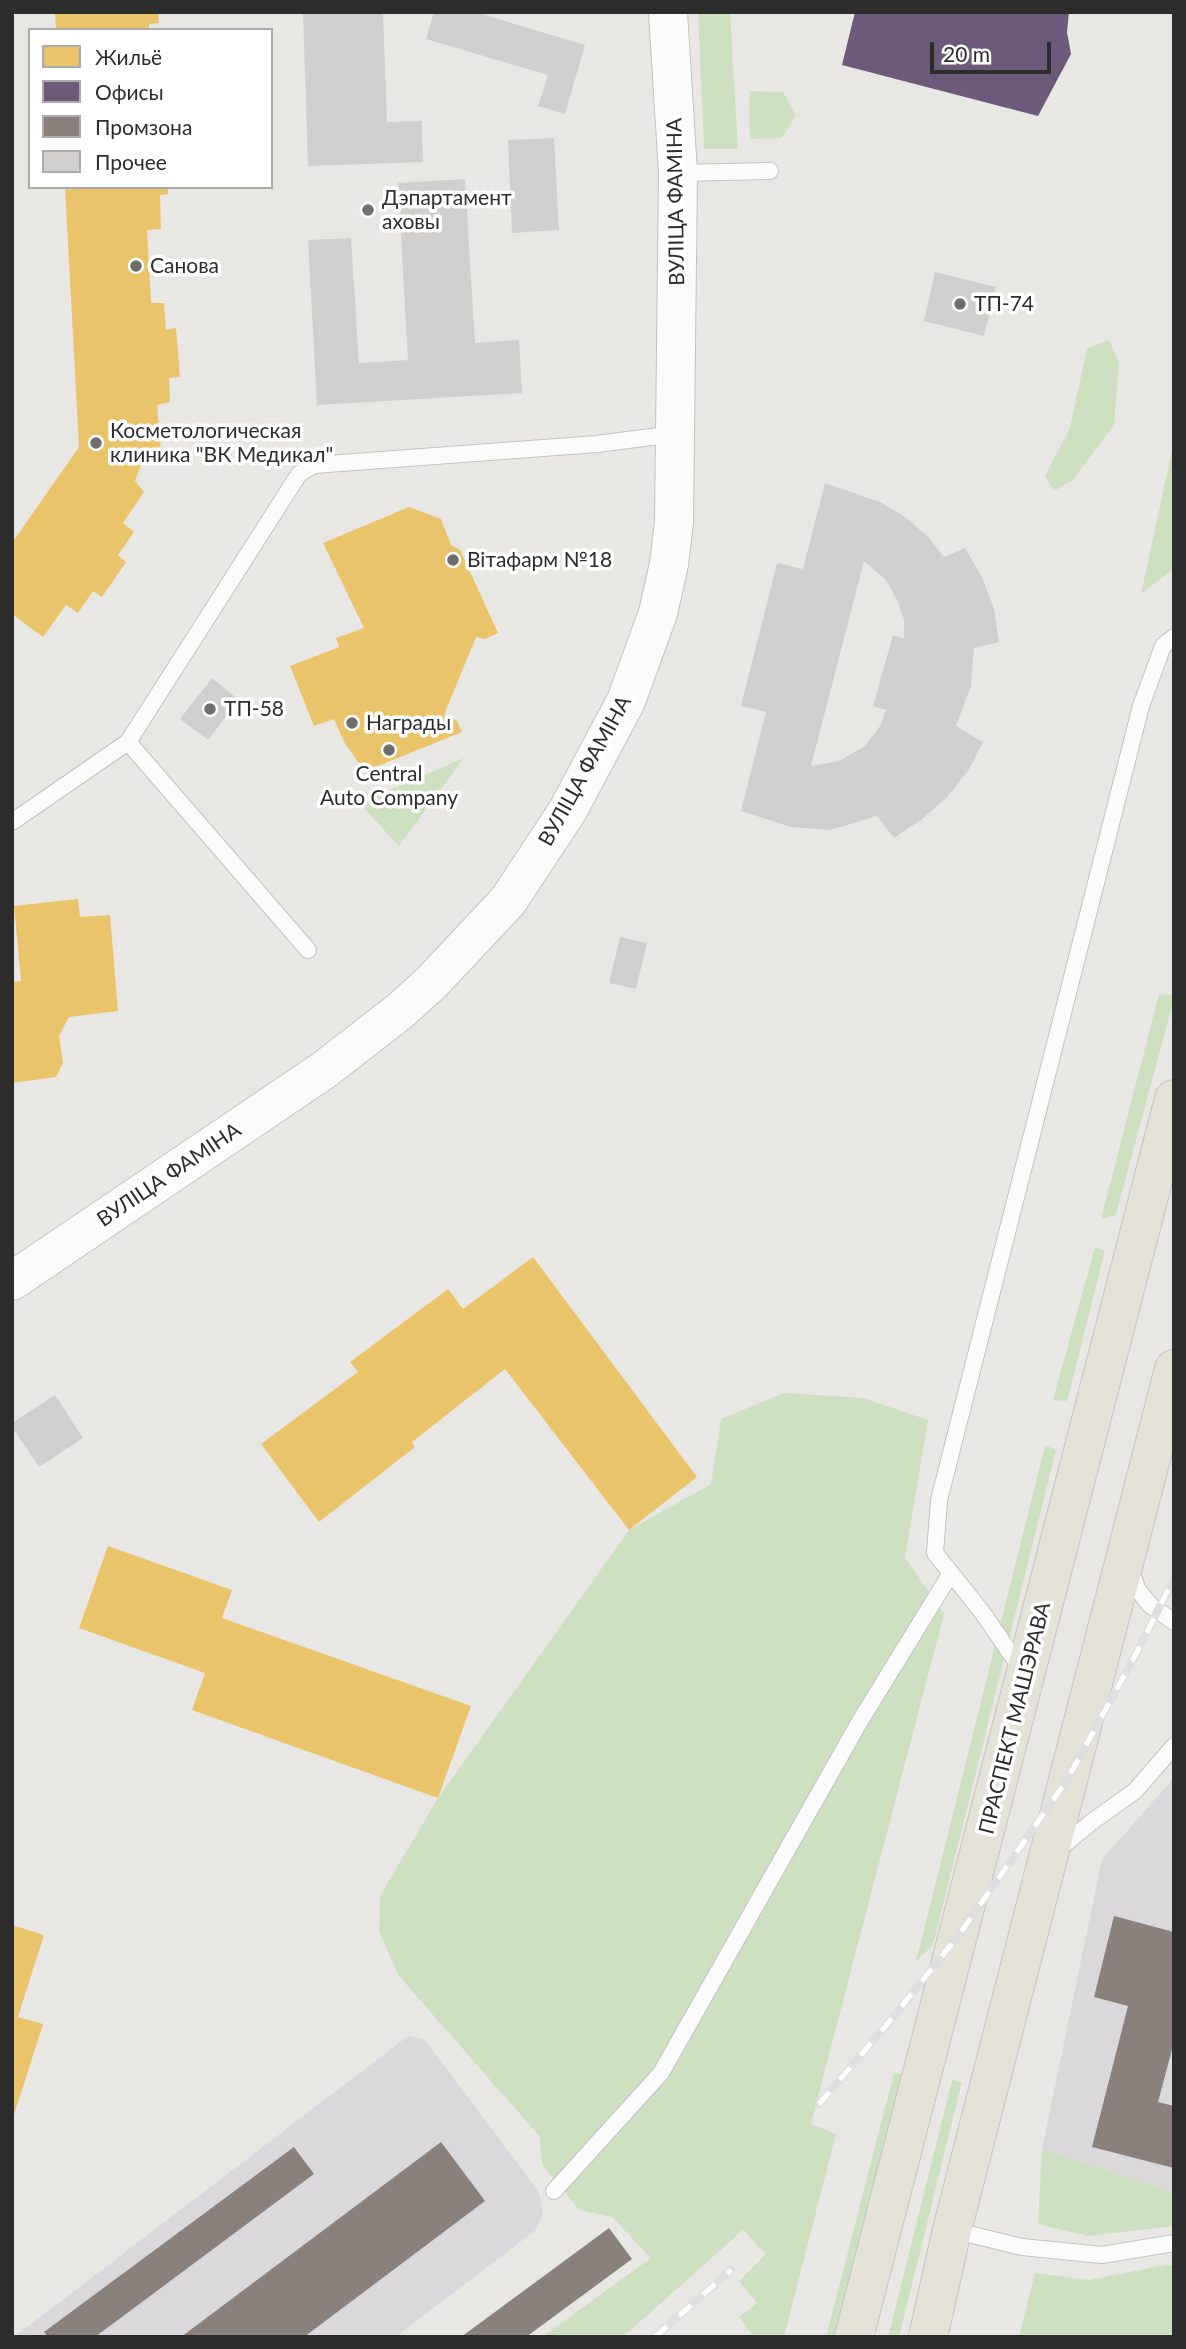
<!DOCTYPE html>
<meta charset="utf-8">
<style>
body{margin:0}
#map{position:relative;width:1186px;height:2349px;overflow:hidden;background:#e9e7e4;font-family:Lato,sans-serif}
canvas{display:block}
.frame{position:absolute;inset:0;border:14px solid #2d2d2d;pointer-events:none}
.legend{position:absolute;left:28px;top:28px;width:245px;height:161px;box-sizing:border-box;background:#fff;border:2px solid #ababab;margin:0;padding:9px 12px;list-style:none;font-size:21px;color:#2d2d2d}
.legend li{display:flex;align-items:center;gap:14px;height:35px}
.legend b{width:35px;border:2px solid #ababab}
.scale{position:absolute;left:930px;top:42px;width:121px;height:32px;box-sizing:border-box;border:4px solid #2d2d2d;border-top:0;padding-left:9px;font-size:21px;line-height:24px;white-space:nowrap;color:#2d2d2d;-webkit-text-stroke:5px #fff;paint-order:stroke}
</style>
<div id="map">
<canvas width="1186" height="2349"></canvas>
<div class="frame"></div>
<ul class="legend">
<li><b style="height:19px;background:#e9c46a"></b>Жильё</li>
<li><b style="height:19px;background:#6d597a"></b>Офисы</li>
<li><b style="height:19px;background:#8a817c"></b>Промзона</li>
<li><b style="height:19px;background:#d1cfcd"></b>Прочее</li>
</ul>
<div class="scale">20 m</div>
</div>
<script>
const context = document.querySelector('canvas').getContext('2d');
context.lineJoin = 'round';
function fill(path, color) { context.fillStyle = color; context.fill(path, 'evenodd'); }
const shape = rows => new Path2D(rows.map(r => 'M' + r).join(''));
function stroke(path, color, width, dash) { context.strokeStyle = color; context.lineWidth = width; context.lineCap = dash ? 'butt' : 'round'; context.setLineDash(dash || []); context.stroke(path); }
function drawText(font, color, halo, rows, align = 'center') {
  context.font = font + ' Lato,sans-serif'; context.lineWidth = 7; context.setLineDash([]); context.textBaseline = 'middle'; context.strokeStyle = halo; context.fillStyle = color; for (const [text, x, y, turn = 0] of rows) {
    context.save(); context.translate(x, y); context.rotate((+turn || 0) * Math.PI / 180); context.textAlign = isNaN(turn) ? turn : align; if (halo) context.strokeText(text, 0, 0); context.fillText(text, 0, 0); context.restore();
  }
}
fill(shape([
 [1174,1778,1174,2192,1042,2149,1102,1859],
 [408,2036,424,2039,538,2190,543,2212,536,2230,395,2337,14,2337]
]), '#dad8da');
fill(shape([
 [698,12,730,12,738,149,704,149],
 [749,91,783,92,796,115,782,138,750,139],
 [1109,340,1119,362,1114,425,1072,481,1054,491,1045,476,1070,428,1087,348],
 [1174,441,1174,569,1141,594],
 [464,758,399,846,359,803],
 [1159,994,1174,995,1174,998,1116,1215,1101,1219],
 [1095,1247,1105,1251,1073,1378,1067,1401,1053,1400],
 [784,1393,863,1398,928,1420,905,1557,944,1614,811,2124,836,2134,784,2337,754,2337,739,2317,757,2303,739,2281,766,2254,743,2230,623,2337,542,2337,651,2258,612,2217,579,2210,542,2164,540,2137,399,1976,379,1932,380,1896,438,1798,629,1530,711,1484,721,1419],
 [1045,1445,1056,1450,933,1945,916,1961],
 [894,2073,905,2075,842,2313,833,2337,826,2337],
 [952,2080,962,2082,899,2337,888,2337],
 [1042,2149,1174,2192,1174,2226,1088,2236,1038,2224],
 [1166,2265,1174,2265,1174,2337,1019,2337,1035,2273,1089,2280]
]), '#cde1c1');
fill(shape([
 [55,12,158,12,159,23,149,24,149,30,56,30],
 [65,187,168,187,168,194,160,195,161,229,147,230,151,303,164,303,166,330,176,328,180,377,169,378,170,402,157,405,161,451,146,452,135,481,144,492,123,523,134,532,118,555,126,562,102,597,93,591,78,613,66,605,43,637,12,614,12,543,79,447],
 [409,507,441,519,451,545,460,550,498,633,485,639,476,637,444,715,457,721,462,732,373,768,360,765,344,742,334,719,314,726,290,666,339,647,336,638,364,628,323,543],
 [78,899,80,917,110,915,118,1011,69,1017,59,1036,63,1063,56,1077,12,1083,12,982,21,981,14,906],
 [533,1257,697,1477,629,1530,505,1369,412,1442,415,1447,319,1522,261,1444,358,1372,350,1362,448,1289,463,1309],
 [108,1546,232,1590,222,1618,471,1706,438,1798,192,1710,205,1673,79,1628],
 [12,1925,44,1935,18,2017,43,2024,13,2118]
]), '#e9c46a');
fill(shape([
 [855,12,1069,12,1067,32,1071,54,1038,116,842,65]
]), '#6d597a');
fill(shape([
 [1114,1916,1174,1932,1174,2042,1158,2102,1174,2106,1174,2168,1092,2147,1128,2006,1094,1997],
 [441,2142,485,2201,304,2337,181,2337],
 [294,2147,314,2174,95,2337,48,2337,44,2332],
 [609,2228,632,2259,526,2337,461,2337]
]), '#8a817c');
fill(shape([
 [303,12,383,12,387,122,422,121,423,162,308,166],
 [434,12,475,12,585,45,565,114,538,106,548,75,426,39],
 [554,138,559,230,512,233,508,140],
 [465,179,475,343,519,340,522,393,317,405,308,240,351,238,359,363,408,360,398,183],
 [935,272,996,287,984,336,924,321],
 [825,483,880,502,907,518,929,538,944,557,965,548,982,577,994,609,999,642,974,648,971,686,956,726,983,742,968,771,947,797,922,819,894,838,877,816,830,830,791,827,741,811,766,712,741,706,777,563,803,569],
 [864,561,886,580,897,600,904,620,904,639,893,635,873,706,886,710,880,726,865,746,839,761,811,766],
 [212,678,239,700,208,740,180,719],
 [620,937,647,943,636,989,609,983],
 [55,1395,83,1438,39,1467,12,1427,12,1423]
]), '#d1cfcd');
const lane = shape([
 [678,173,770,171],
 [128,742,308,950],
 [12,822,128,742,299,474,314,465,597,444,674,434],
 [1130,1569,1138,1590,1150,1605,1174,1622],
 [1022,1670,982,1612,935,1553,939,1500,1141,706,1163,646,1174,637],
 [1057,1850,1093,1821,1135,1791,1174,1746],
 [554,2191,661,2073,860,1721,951,1573],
 [952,2230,1022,2247,1102,2255,1174,2243]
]);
const secondary = shape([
 [12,1281,324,1070,400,1011,432,982,508,901,568,810,626,701,658,613,669,564,674,522,678,173,668,12]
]);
const primary = shape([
 [854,2337,1174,1099],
 [928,2337,952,2230,1174,1369]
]);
stroke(lane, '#c2c2c2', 18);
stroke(secondary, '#c2c2c2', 40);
stroke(primary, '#c5c4c3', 40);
stroke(lane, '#fcfbfb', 16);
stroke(secondary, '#fcfbfb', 38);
stroke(primary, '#e5e2d7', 38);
const rail = shape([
 [819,2104,884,2028,959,1935,1067,1780,1137,1652,1174,1578],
 [655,2337,731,2270]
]);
stroke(rail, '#dfdee0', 8);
stroke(rail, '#fff', 5, [16]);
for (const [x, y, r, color] of [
 [368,210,7,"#6f6e6d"],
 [136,266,7,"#6f6e6d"],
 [960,304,7,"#6f6e6d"],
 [96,443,7,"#6f6e6d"],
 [453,560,7,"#6f6e6d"],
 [210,709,7,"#6f6e6d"],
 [352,723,7,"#6f6e6d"],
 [389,750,7,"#6f6e6d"]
]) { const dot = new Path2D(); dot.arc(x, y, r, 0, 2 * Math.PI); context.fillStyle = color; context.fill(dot); stroke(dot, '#fff', 2.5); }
drawText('21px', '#2d2d2d', '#fff', [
 ["Дэпартамент",382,198],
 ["аховы",382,222],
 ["Санова",150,266],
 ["ТП-74",974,304],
 ["Косметологическая",110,431],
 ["клиника \"ВК Медикал\"",110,455],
 ["Вітафарм №18",467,560],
 ["ТП-58",224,709],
 ["Награды",366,723],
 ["Central",389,774,"center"],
 ["Auto Company",389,798,"center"]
], 'left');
drawText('21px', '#2d2d2d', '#fff', [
 ["ВУЛІЦА ФАМІНА",676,202,-91],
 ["ВУЛІЦА ФАМІНА",585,771,-61],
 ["ВУЛІЦА ФАМІНА",169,1175,-34],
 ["ПРАСПЕКТ МАШЭРАВА",1015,1718,-76]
]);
</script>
